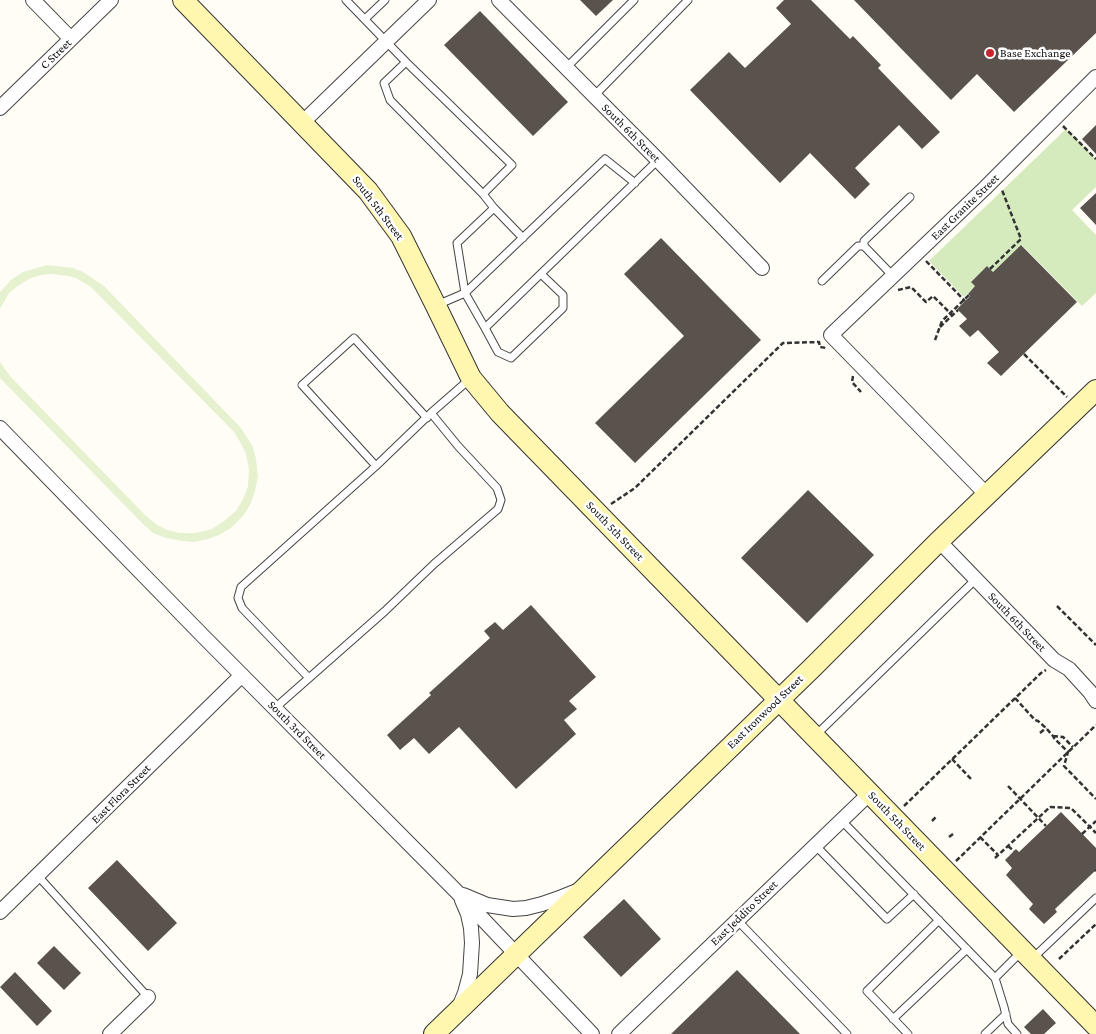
<!DOCTYPE html>
<style>
body{margin:0}
canvas{display:block;background:#fffdf5}
</style>
<canvas width="1096" height="1034"></canvas>
<script>
const context = document.querySelector('canvas').getContext('2d');
context.lineJoin = 'round';
function fill(path, color) { context.fillStyle = color; context.fill(path, 'evenodd'); }
const shape = rows => new Path2D(rows.map(r => 'M' + r).join(''));
function stroke(path, color, width, dash) { context.strokeStyle = color; context.lineWidth = width; context.lineCap = dash ? 'butt' : 'round'; context.setLineDash(dash || []); context.stroke(path); }
function drawText(font, color, halo, rows, align = 'center') {
  context.font = font + ' "Crimson Pro",serif'; context.lineWidth = 5; context.setLineDash([]); context.textBaseline = 'middle'; context.strokeStyle = halo; context.fillStyle = color; for (const [text, x, y, turn = 0] of rows) {
    context.save(); context.translate(x, y); context.rotate((+turn || 0) * Math.PI / 180); context.textAlign = isNaN(turn) ? turn : align; if (halo) context.strokeText(text, 0, 0); context.fillText(text, 0, 0); context.restore();
  }
}
fill(shape([
 [1066,129,1096,159,1096,187,1072,210,1096,235,1096,293,1082,306,1022,245,993,272,987,266,971,281,975,286,964,297,929,261]
]), '#d5ebbd');
fill(shape([
 [47,265,73,268,83,272,104,286,241,428,253,447,256,459,258,477,255,491,250,505,243,516,231,528,219,535,208,539,194,542,182,541,166,538,153,533,142,523,0,378,0,362,10,376,145,515,156,524,167,530,180,533,195,533,212,529,224,521,236,511,243,499,248,486,249,469,246,454,240,442,234,432,91,287,76,278,68,276,52,274,41,275,31,278,19,285,9,293,0,309,0,292,12,279,23,272]
]), '#e6f2cf');
fill(shape([
 [580,0,613,0,596,16],
 [784,0,811,0,850,39,853,36,881,65,878,68,940,132,922,149,899,125,855,168,870,184,855,199,810,153,780,183,690,90,729,52,745,68,791,24,776,8],
 [854,0,1096,0,1096,33,1014,112,977,74,951,100],
 [480,11,568,102,533,136,444,45],
 [1096,125,1096,154,1082,139],
 [1096,193,1096,225,1080,208],
 [661,238,761,340,635,463,595,423,684,336,624,274],
 [1021,245,1077,302,1001,376,987,363,999,352,978,330,970,337,959,326,967,319,957,309,970,296,968,294,975,286,971,282,987,266,993,272],
 [808,490,874,555,807,623,741,558],
 [531,605,596,677,569,701,577,709,564,720,576,734,516,789,459,727,429,754,414,738,400,750,387,735,431,695,429,693,490,638,484,631,495,622,503,630],
 [1061,812,1096,848,1096,870,1055,909,1057,912,1044,924,1029,909,1033,904,1006,875,1012,868,1005,860,1016,849,1019,852],
 [117,860,177,923,148,951,88,888],
 [624,899,661,939,621,977,583,937],
 [54,946,81,973,64,990,37,963],
 [737,970,800,1034,671,1034],
 [15,972,52,1011,37,1026,0,987],
 [1043,1009,1056,1023,1044,1034,1031,1034,1024,1027]
]), '#5a524d');
const lane = shape([
 [346,0,406,62,512,165,483,194,390,100,384,83,406,62],
 [365,19,385,0],
 [566,68,634,0],
 [594,96,688,0],
 [494,208,523,238],
 [864,246,864,241,910,197],
 [822,281,858,246,864,246,893,276],
 [465,293,605,159,635,183],
 [465,293,457,243,494,208,483,194],
 [437,305,465,293,485,328,658,160],
 [485,328,498,352,511,358,563,308,563,295,541,274],
 [376,466,302,385,354,338,427,418],
 [309,678,242,608,238,598,241,587,376,466,431,413,471,378],
 [275,708,385,611,434,564,498,509,501,500,497,488,458,446,431,413],
 [815,736,976,579],
 [841,820,995,978,1022,951],
 [815,845,887,919,914,894],
 [38,876,148,997],
 [737,920,847,1034],
 [1033,958,1096,898],
 [995,978,1004,1007,1008,1024,1017,1034],
 [893,1019,967,949],
 [908,1034,867,991,939,920],
 [985,1034,1006,1014]
]);
const street = shape([
 [33,0,71,39],
 [499,0,658,160,762,268],
 [0,108,111,0],
 [302,123,429,0],
 [0,428,201,634,458,893,592,1034],
 [987,495,831,335,985,188,1096,77],
 [939,541,1054,660,1069,669,1090,692,1096,701],
 [463,895,487,905,513,909,526,908,542,904,562,897,577,891],
 [0,912,242,675],
 [460,1005,465,993,470,974,472,943,471,928,468,914,462,900],
 [110,1034,148,997],
 [619,1034,870,793]
]);
const secondary = shape([
 [183,0,368,191,401,236,436,306,471,378,500,413,1096,1026],
 [434,1034,812,668,939,541,1096,390]
]);
stroke(lane, '#444', 9);
stroke(street, '#444', 16);
stroke(secondary, '#333', 22);
stroke(shape([
 [1063,126,1096,159],
 [926,261,965,301],
 [990,269,1021,239,1002,190],
 [898,290,911,287,926,302,933,296,953,316],
 [940,327,958,310],
 [935,340,942,321,969,295],
 [1024,354,1067,397],
 [853,376,852,382,861,392],
 [611,504,635,488,783,343,819,342,820,347,826,348],
 [1057,606,1096,645],
 [1015,698,1035,720,1038,721,1046,728,1053,736,1054,738,1068,752,1064,766,1096,799],
 [1040,733,1046,728],
 [1053,736,1063,737,1073,747],
 [952,759,972,780],
 [1008,786,1046,826],
 [904,806,1041,673,1046,670],
 [932,821,936,817],
 [1082,834,1096,821],
 [949,837,953,834],
 [980,837,998,855],
 [1008,846,1014,851],
 [995,858,1050,807,1071,808,1096,833],
 [956,861,1096,725],
 [1095,870,1096,871],
 [1059,959,1096,924]
]), '#333', 2.5, [5, 2.5]);
stroke(lane, '#fff', 7);
stroke(street, '#fff', 14);
stroke(secondary, '#fff6b0', 20);
for (const [x, y, r, color] of [
 [990,53,5,"#c4262e"]
]) { const dot = new Path2D(); dot.arc(x, y, r, 0, 2 * Math.PI); context.fillStyle = color; context.fill(dot); stroke(dot, '#fff', 2); }
drawText('12px', '#111', '#fff', [
 ["Base Exchange",1000,53]
], 'left');
drawText('12px', '#111', '#fff', [
 ["C Street",56,54,-44],
 ["South 6th Street",631,133,45],
 ["East Granite Street",965,207,-44],
 ["South 5th Street",378,208,53],
 ["South 5th Street",615,531,46],
 ["South 6th Street",1017,622,46],
 ["East Ironwood Street",765,712,-44],
 ["South 3rd Street",297,730,45],
 ["East Flora Street",121,794,-45],
 ["South 5th Street",897,821,46],
 ["East Jeddito Street",744,913,-44]
]);
</script>
